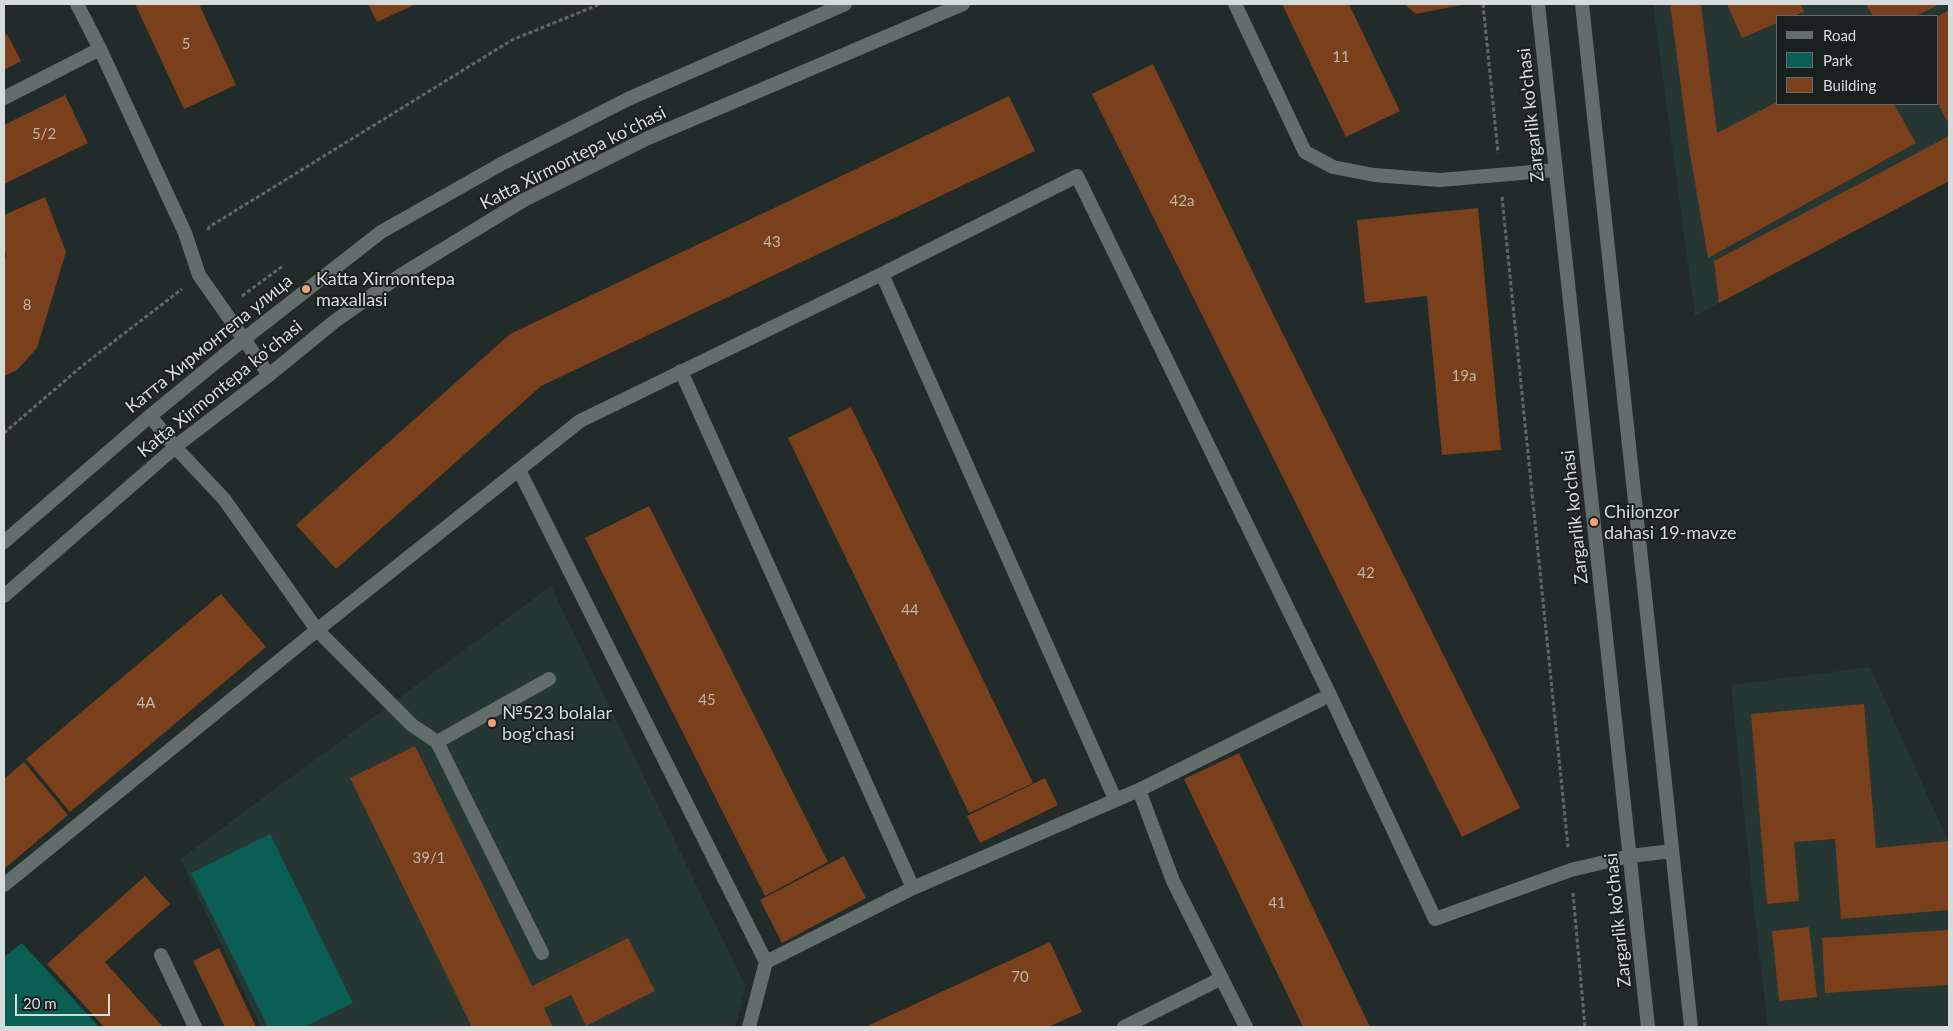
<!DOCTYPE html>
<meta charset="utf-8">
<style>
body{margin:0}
#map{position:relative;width:1953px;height:1031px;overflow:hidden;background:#212b29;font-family:Lato,sans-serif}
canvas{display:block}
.frame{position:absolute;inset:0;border:5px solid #d6dcdb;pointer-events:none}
.legend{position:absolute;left:1776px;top:15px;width:162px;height:90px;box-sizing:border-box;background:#182120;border:1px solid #646c6b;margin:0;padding:6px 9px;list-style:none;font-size:15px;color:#d6dcdb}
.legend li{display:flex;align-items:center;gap:10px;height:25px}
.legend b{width:25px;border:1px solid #646c6b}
.scale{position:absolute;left:15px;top:994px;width:95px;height:22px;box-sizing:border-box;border:2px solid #d6dcdb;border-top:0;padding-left:6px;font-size:15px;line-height:18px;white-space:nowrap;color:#d6dcdb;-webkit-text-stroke:4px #182120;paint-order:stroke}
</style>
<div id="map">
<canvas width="1953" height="1031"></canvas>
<div class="frame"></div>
<ul class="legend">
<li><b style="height:6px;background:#636e6c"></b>Road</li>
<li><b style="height:14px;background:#0a5e54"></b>Park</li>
<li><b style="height:14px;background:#7a401b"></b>Building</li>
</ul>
<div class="scale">20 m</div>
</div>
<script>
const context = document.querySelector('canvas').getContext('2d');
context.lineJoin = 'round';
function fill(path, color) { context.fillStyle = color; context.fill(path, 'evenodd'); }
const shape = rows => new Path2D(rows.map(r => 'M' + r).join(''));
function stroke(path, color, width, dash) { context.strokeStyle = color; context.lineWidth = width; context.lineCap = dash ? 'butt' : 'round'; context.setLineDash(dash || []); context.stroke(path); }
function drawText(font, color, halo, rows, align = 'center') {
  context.font = font + ' Lato,sans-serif'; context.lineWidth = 4; context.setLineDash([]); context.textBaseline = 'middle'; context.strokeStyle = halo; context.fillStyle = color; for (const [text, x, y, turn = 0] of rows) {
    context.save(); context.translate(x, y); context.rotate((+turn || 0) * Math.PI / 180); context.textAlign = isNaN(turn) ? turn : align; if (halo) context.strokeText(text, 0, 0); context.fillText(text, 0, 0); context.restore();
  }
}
fill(shape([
 [1653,4,1949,4,1949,181,1695,316],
 [1777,16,1937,16,1937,104,1777,104],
 [551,586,746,987,735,1027,261,1027,180,859],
 [1870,667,1949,843,1949,1027,1768,1027,1755,919,1731,685]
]), '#253633');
fill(shape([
 [270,834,353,1003,304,1027,268,1027,191,873],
 [22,943,99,1027,4,1027,4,957]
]), '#0a5e54');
fill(shape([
 [135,4,199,4,236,85,184,109],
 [368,4,416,4,377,22],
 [1282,4,1349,4,1400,111,1346,137],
 [1404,4,1460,4,1461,5,1416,14],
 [1670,4,1701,4,1717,133,1777,102,1894,104,1916,143,1708,258,1689,148],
 [1727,4,1801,4,1804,12,1793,16,1777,16,1777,23,1742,38],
 [1866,4,1940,4,1916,16,1873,16],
 [1949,10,1949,120,1947,121,1937,101,1937,17],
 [7,34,21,61,4,70,4,35],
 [1153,64,1270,308,1520,808,1462,837,1092,94],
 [65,95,88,143,4,184,4,125],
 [1009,96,1035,151,541,386,336,569,296,525,510,334],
 [1949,136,1949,181,1719,303,1714,261],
 [45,197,66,252,37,348,17,370,4,376,4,262,6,256,4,247,4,215],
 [1478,208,1501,450,1442,455,1427,296,1365,303,1357,220],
 [851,407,1033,783,969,813,788,438],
 [649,506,828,862,765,896,585,538],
 [221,594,266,647,70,812,26,759],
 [1864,704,1876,848,1949,841,1949,910,1841,919,1835,839,1794,842,1799,901,1767,904,1751,714],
 [415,746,532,986,628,938,655,991,586,1026,571,995,544,1008,553,1027,472,1027,350,778],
 [1239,753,1370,1027,1303,1027,1184,779],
 [24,762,68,815,4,869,4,779],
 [1045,778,1058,805,980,843,967,816],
 [844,856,866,898,782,943,760,900],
 [145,876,170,904,105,962,163,1027,104,1027,47,964],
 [1809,927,1817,997,1779,1001,1772,931],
 [1949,930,1949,985,1825,993,1822,938],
 [1050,942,1082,1012,1048,1027,865,1027],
 [219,948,256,1027,225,1027,193,961]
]), '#7a401b');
stroke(shape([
 [1483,4,1498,153],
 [1502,197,1568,847],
 [208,230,209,227,512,40,600,4],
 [242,296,284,265],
 [4,433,82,366,182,289],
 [1573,893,1585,1027]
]), '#606967', 3, [4, 2.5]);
stroke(shape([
 [77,4,100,49,185,233,199,275,269,375],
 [1235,4,1305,152,1333,167,1374,175,1440,180,1556,170],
 [4,98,100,49],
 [882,274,1115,799],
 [681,371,913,888],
 [150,416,175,447,224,499,317,630,580,421,882,274,1077,176,1330,695,1435,919,1571,870,1630,856,1672,851],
 [519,470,766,962,749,1027],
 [437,742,549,679],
 [4,885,317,630,412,725,437,742,542,953],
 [161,955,195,1027],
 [766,962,913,888,1139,790],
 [1124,1027,1222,978],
 [1246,1027,1173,881,1139,790,1330,695]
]), '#636e6c', 14);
stroke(shape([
 [1538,4,1648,1027],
 [1582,4,1691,1027],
 [4,542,150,416,244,339,381,232,503,163,628,99,845,4],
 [4,596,180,443,269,375,335,321,401,275,524,200,648,138,963,4]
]), '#636e6c', 14);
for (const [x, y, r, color] of [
 [306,289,5,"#efa377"],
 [1594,522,5,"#efa377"],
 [492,723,5,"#efa377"]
]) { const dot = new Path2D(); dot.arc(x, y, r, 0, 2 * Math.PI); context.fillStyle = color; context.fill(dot); stroke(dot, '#182120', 2); }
drawText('15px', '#bfb5ab', null, [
 ["5",186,44],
 ["11",1341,57],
 ["5/2",44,134],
 ["42a",1182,201],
 ["43",772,242],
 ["8",27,305],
 ["19a",1464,376],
 ["42",1366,573],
 ["44",910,610],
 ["45",707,700],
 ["4А",146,703],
 ["39/1",429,858],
 ["41",1277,903],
 ["70",1020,977]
]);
drawText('18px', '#d6dcdb', '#182120', [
 ["Zargarlik ko'chasi",1531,115,-96],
 ["Katta Xirmontepa koʻchasi",573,158,-27],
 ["Катта Хирмонтепа улица",209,344,-39],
 ["Katta Xirmontepa koʻchasi",220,389,-39],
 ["Zargarlik ko'chasi",1575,517,-96],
 ["Zargarlik ko'chasi",1618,920,-96]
]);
drawText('18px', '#d6dcdb', '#182120', [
 ["Katta Xirmontepa",316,279],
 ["maxallasi",316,300],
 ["Chilonzor",1604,512],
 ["dahasi 19-mavze",1604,533],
 ["№523 bolalar",502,713],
 ["bog'chasi",502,734]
], 'left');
</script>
